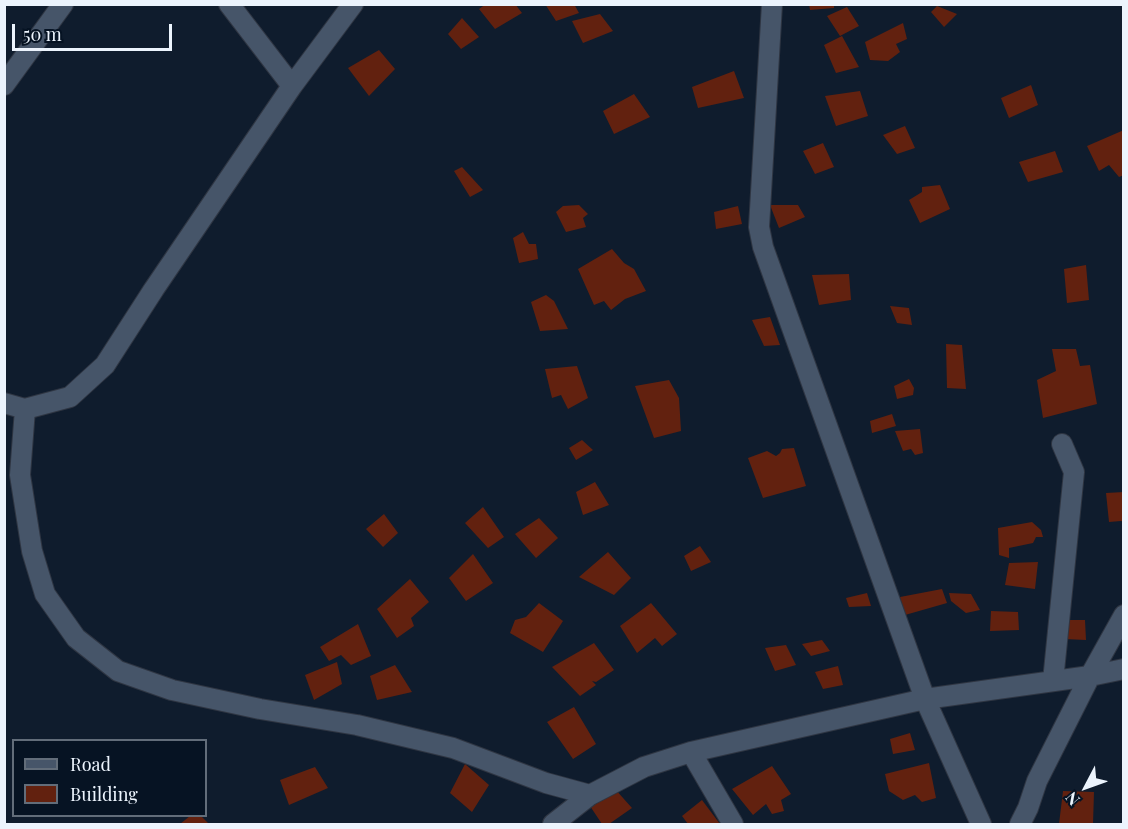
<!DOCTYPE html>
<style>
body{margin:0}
#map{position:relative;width:1128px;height:829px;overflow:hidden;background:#0f1c2d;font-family:"Playfair Display",serif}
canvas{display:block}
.frame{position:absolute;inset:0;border:6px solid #ecf4fd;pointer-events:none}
.legend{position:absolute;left:12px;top:739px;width:195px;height:78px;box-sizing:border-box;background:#061323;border:2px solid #626d7a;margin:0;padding:8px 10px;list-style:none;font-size:18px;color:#ecf4fd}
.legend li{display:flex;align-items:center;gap:12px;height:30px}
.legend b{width:30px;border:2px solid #626d7a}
.north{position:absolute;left:1056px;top:757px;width:60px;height:60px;-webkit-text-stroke:4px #061323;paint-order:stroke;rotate:229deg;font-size:16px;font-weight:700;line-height:24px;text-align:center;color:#ecf4fd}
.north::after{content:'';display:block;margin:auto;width:21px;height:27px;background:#ecf4fd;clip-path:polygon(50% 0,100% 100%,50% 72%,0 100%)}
.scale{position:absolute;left:12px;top:24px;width:160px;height:27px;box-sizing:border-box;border:3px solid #ecf4fd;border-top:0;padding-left:8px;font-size:18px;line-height:21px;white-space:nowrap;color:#ecf4fd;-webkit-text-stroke:4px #061323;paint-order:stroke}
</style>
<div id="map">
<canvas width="1128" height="829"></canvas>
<div class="frame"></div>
<ul class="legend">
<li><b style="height:8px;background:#465569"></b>Road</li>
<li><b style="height:16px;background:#62210f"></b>Building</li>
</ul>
<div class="north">N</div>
<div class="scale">50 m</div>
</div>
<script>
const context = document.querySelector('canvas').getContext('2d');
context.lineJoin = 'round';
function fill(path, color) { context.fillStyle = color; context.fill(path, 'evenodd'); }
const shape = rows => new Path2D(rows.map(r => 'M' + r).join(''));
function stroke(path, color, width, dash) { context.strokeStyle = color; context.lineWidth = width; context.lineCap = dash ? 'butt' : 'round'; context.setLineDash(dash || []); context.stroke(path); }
fill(shape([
 [486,4,515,4,522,13,495,29,479,9],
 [545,4,574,4,579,13,556,21],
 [809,4,834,4,834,8,810,10],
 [937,6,957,14,944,27,931,12],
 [847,7,859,26,840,36,827,16],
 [600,14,613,31,583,43,572,21],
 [462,18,479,37,461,49,448,34],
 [903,23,907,39,896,44,900,52,888,61,870,60,865,42],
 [842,36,859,67,836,73,824,45],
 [379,50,395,69,369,96,348,68],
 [734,71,744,98,698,108,692,87],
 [1031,85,1038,105,1009,118,1001,98],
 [860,91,868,116,836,126,825,96],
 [634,94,650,117,614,134,603,111],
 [905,126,915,148,897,154,883,135],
 [1124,130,1124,175,1119,177,1109,165,1099,171,1087,146],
 [823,143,834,167,815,174,803,151],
 [1055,151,1063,172,1028,182,1019,162],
 [462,167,483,190,470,197,454,171],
 [940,185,950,209,920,223,909,200,922,192,922,187],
 [579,205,588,214,583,218,586,227,566,232,556,212,563,206],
 [770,205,798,205,805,217,779,228],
 [738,206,742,224,716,229,714,212],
 [523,232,529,244,536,244,538,259,519,263,513,238],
 [612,249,624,263,634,269,646,291,625,299,611,310,604,301,594,305,578,269],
 [1086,265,1089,300,1067,303,1064,269],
 [849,274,851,300,819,305,812,275],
 [546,295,554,301,568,329,540,331,531,302],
 [890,306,909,308,912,325,897,323],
 [770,317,780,345,764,346,752,320],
 [946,344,962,345,966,389,947,388],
 [1052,349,1076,349,1080,366,1090,365,1097,404,1043,418,1037,380,1056,371],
 [577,366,588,398,568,409,561,395,552,398,545,369],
 [909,379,914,388,913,395,897,399,894,386],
 [669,380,679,398,681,431,654,438,635,386],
 [892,414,896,426,872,433,870,421],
 [920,429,923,453,915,455,911,449,903,451,895,431],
 [582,440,593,450,576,460,569,448],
 [794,448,806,486,763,498,748,458,767,451,776,456,780,453,782,449],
 [595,482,609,505,583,515,576,492],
 [1124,492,1124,522,1121,521,1109,522,1106,493],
 [483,507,504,537,488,548,465,523],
 [384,514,398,533,383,547,366,529],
 [539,518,558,538,536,558,515,534],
 [1032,522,1041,530,1043,537,1036,537,1033,543,1009,548,1009,558,999,555,998,528],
 [700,546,711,562,691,571,684,556],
 [608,552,631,578,614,595,579,577],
 [473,554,493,583,466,601,449,578],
 [1038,562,1035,589,1005,585,1009,563],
 [410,579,429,602,411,618,414,626,397,638,377,609],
 [942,589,947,603,905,615,900,597],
 [867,593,871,606,849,607,846,598],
 [949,593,971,594,980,610,966,613,951,601],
 [539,603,563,621,543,652,510,633,515,620,526,617],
 [651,603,677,634,662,646,655,638,637,653,620,626],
 [991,611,1018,612,1019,630,990,631],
 [1065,620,1085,620,1086,640,1064,639],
 [358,624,371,656,351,665,341,655,329,661,320,647],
 [822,640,830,651,811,656,802,644],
 [594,643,614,670,596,682,592,681,596,685,580,696,552,667],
 [786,645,796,665,775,671,765,648],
 [337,662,342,684,314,700,305,675],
 [395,665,412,692,377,700,370,676],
 [838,666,843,685,823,689,815,672],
 [574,707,596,744,573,759,547,722],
 [910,733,915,750,893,754,890,739],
 [929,763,936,798,922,802,915,795,903,800,889,791,885,774],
 [465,764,489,785,472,812,450,793],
 [772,766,791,794,781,800,784,811,772,814,766,804,753,815,732,789],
 [315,767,328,788,289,805,280,780],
 [615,789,632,808,609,824,602,824,588,803],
 [1063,791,1094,792,1093,824,1059,824],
 [702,800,720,824,688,824,682,816],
 [190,816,201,816,209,824,180,824]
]), '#62210f');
const minor = shape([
 [229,4,292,86],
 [772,4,759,227,763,247,925,699,981,824],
 [4,85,63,4],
 [4,403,25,409,70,397,105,365,154,289,292,86,353,4],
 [25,409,20,475,32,551,45,594,76,638,118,671,172,690,260,709,357,725,453,748,546,783,590,795,644,767,691,752,925,699,1090,676,1124,669],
 [1053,681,1074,472,1062,444],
 [691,752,733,824],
 [553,824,590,795],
 [1020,824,1028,808,1037,781,1090,676,1124,615]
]);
stroke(minor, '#2f3643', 22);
stroke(minor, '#465569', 20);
</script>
